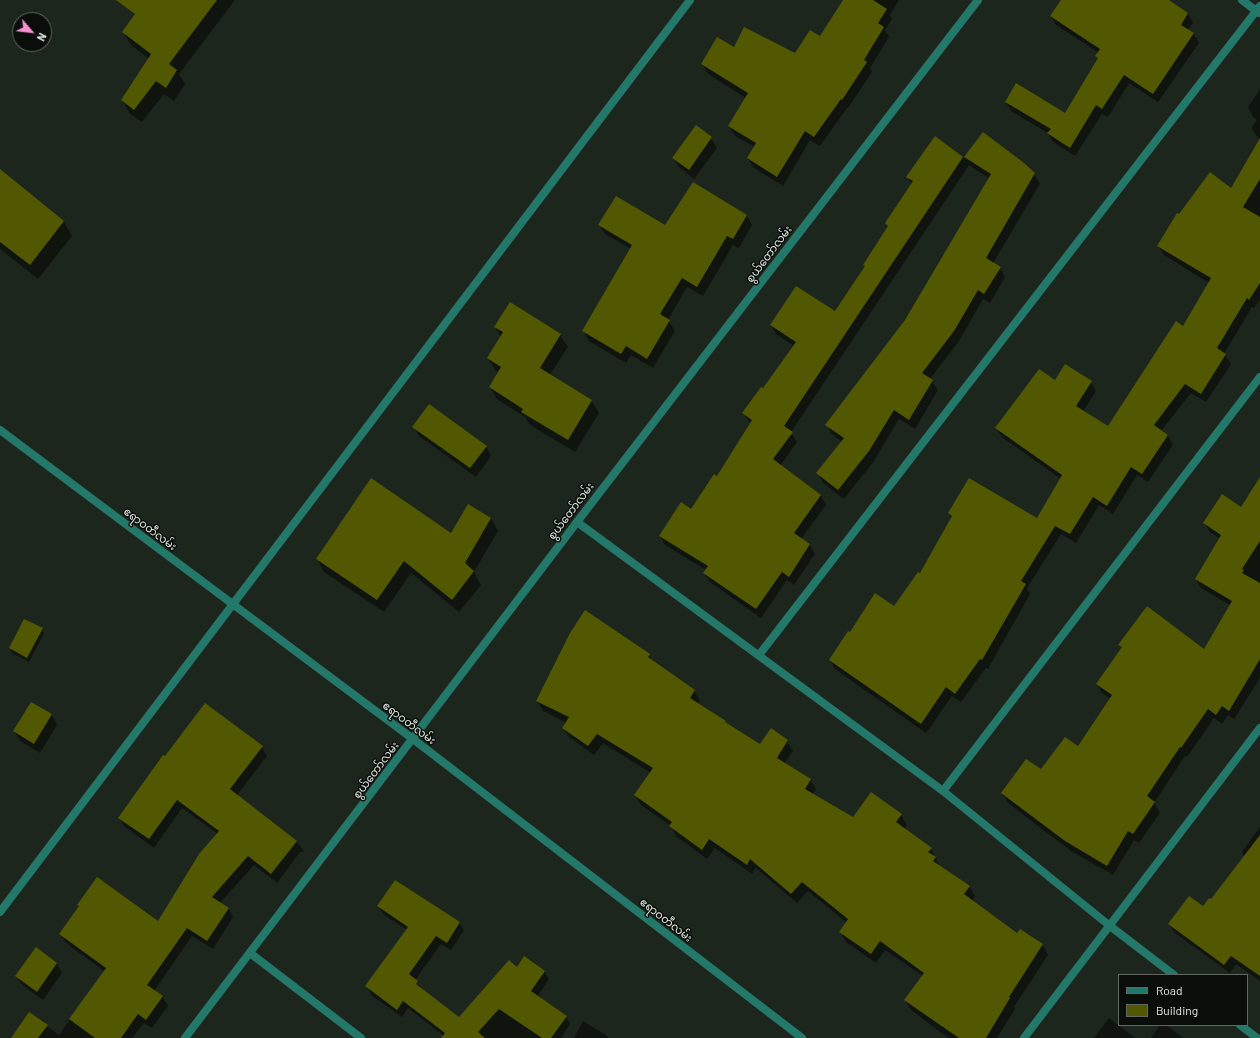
<!DOCTYPE html>
<meta charset="utf-8">
<style>
body{margin:0}
#map{position:relative;width:1260px;height:1038px;overflow:hidden;background:#1d261d;font-family:Barlow,sans-serif}
canvas{display:block}
.legend{position:absolute;left:1118px;top:974px;width:130px;height:52px;box-sizing:border-box;background:#0a0e0a;border:1px solid #616661;margin:0;padding:5px 7px;list-style:none;font-size:12px;color:#e3e9e3}
.legend li{display:flex;align-items:center;gap:8px;height:20px}
.legend b{width:20px;border:1px solid #616661}
.north{position:absolute;left:12px;top:12px;width:40px;height:40px;box-sizing:border-box;background:#0a0e0a;border:1px solid #616661;border-radius:50%;rotate:118deg;font-size:11px;font-weight:700;line-height:16px;text-align:center;color:#e3e9e3}
.north::after{content:'';display:block;margin:auto;width:14px;height:18px;background:#f690d0;clip-path:polygon(50% 0,100% 100%,50% 72%,0 100%)}
</style>
<div id="map">
<canvas width="1260" height="1038"></canvas>
<ul class="legend">
<li><b style="height:5px;background:#24786a"></b>Road</li>
<li><b style="height:11px;background:#525801"></b>Building</li>
</ul>
<div class="north">N</div>
</div>
<script>
const context = document.querySelector('canvas').getContext('2d');
context.lineJoin = 'round';
function fill(path, color) { context.fillStyle = color; context.fill(path, 'evenodd'); }
const shape = rows => new Path2D(rows.map(r => 'M' + r).join(''));
function stroke(path, color, width, dash) { context.strokeStyle = color; context.lineWidth = width; context.lineCap = dash ? 'butt' : 'round'; context.setLineDash(dash || []); context.stroke(path); }
function drawText(font, color, halo, rows, align = 'center') {
  context.font = font + ' Barlow,"Noto Sans Myanmar",sans-serif'; context.lineWidth = 3; context.setLineDash([]); context.textBaseline = 'middle'; context.strokeStyle = halo; context.fillStyle = color; for (const [text, x, y, turn = 0] of rows) {
    context.save(); context.translate(x, y); context.rotate((+turn || 0) * Math.PI / 180); context.textAlign = isNaN(turn) ? turn : align; if (halo) context.strokeText(text, 0, 0); context.fillText(text, 0, 0); context.restore();
  }
}
fill(shape([
 [142,0,235,0,179,74,185,84,174,101,164,94,142,122,130,114,122,100,149,59,131,45,123,32,135,16,133,12],
 [844,0,899,0,890,15,892,19,885,30,889,37,870,68,872,72,848,108,847,108,820,146,810,140,783,186,754,168,748,158,755,147,735,136,729,126,746,98,708,74,702,64,734,48,795,55,821,38],
 [1062,0,1167,0,1188,14,1193,23,1188,30,1194,34,1199,43,1158,102,1129,83,1108,117,1102,114,1075,156,1053,142,1048,133,1011,111,1006,102,1065,114,1099,60,1096,56,1099,53,1056,25,1051,16],
 [1260,89,1260,140,1251,128,1257,120,1253,117,1248,107],
 [696,127,711,138,717,148,694,179,679,167,673,158],
 [983,133,1034,174,1040,184,993,263,1000,267,1005,277,990,303,983,299,959,341,930,379,938,390,915,429,899,419,874,461,844,499,823,483,818,473,842,442,832,434,827,425,906,321,990,179,969,165,791,432,797,442,780,466,821,496,826,505,801,539,810,545,815,554,794,585,787,580,761,618,710,582,704,573,706,570,665,545,660,536,691,510,717,477,751,424,743,413,763,390,794,346,776,334,771,325,835,312,866,268,864,265,888,227,886,223,912,184,907,177,963,157,963,159],
 [1260,140,1260,300,1254,308,1252,307,1224,354,1231,364,1206,402,1191,393,1161,431,1168,436,1173,445,1148,482,1137,475,1113,514,1099,505,1076,543,1061,534,1027,588,1030,594,988,669,986,668,961,702,952,696,926,733,835,669,830,660,851,634,895,607,920,575,952,518,949,513,1037,519,1061,479,1002,437,996,428,1055,381,1091,382,1096,391,1083,412,1108,427,1184,328,1209,283,1164,255,1158,246,1179,216,1231,190],
 [4,174,64,222,72,236,38,279,0,249,0,179],
 [694,183,747,216,752,225,739,248,733,245,703,296,687,287,668,320,675,331,653,368,631,355,626,363,589,341,583,331,631,249,605,234,599,225,666,226],
 [495,327,560,335,568,347,550,375,591,400,599,413,575,452,530,425,525,417,497,399,490,387,499,373,495,370,488,358,501,337],
 [414,427,486,446,491,456,476,477,419,436],
 [1260,479,1260,678,1234,719,1228,715,1222,724,1214,718,1187,757,1185,756,1154,803,1160,813,1139,843,1134,840,1113,875,1071,851,1008,803,1003,794,1079,748,1111,699,1102,693,1097,684,1122,649,1120,645,1205,651,1230,605,1201,588,1196,579,1220,539,1210,532,1204,523,1241,509],
 [491,518,498,531,474,572,481,585,459,612,411,573,384,612,324,572,317,559,451,534],
 [585,611,649,655,653,662,694,691,700,701,698,704,727,724,760,745,771,730,787,741,793,751,784,764,810,780,816,789,813,794,854,818,871,793,901,815,907,825,904,829,931,849,940,867,969,886,975,896,972,901,1018,934,1020,930,1043,945,1048,955,1014,1007,1015,1009,997,1038,950,1038,940,1032,911,1010,905,1000,923,976,885,950,876,963,846,942,840,932,847,923,808,891,797,903,756,868,752,874,715,848,707,859,676,836,671,826,641,805,635,795,651,773,603,743,594,755,569,737,563,728,567,723,543,711,537,701],
 [25,620,42,629,44,633,29,662,12,653,10,648],
 [31,703,52,715,57,725,40,753,20,741,14,731],
 [262,747,267,756,237,795,299,844,304,852,300,852,277,883,254,865,220,903,228,908,233,917,213,949,192,936,154,991,163,997,168,1006,152,1028,144,1023,132,1038,12,1038,29,1013,59,1035,104,971,66,943,60,934,79,907,78,905,158,922,218,834,182,808,154,848,125,827,119,818],
 [1260,827,1260,981,1236,964,1230,973,1175,933,1169,924,1212,901,1244,857,1242,852],
 [378,906,459,922,464,930,451,950,441,944,415,980,422,990,459,1019,517,968,544,971,549,979,537,997,566,1016,570,1024,561,1038,442,1038,444,1036,408,1008,402,1017,371,995,367,986,407,930,383,914],
 [57,964,62,973,43,1000,22,985,17,976],
 [1109,1018,1135,1038,1094,1038],
 [583,1021,607,1036,608,1038,574,1038],
 [1160,1025,1166,1025,1183,1038,1151,1038]
]), '#0007');
fill(shape([
 [116,0,217,0,169,64,177,70,166,88,156,81,134,110,121,100,151,54,122,32,135,14],
 [843,0,873,0,887,9,878,23,884,27,864,60,867,62,842,100,841,99,814,137,805,131,777,177,747,158,756,143,728,126,748,93,701,64,717,37,734,47,744,27,795,53,810,30,820,36],
 [1061,0,1169,0,1188,13,1181,25,1194,33,1153,94,1124,75,1102,109,1096,105,1070,148,1047,133,1051,129,1005,102,1016,83,1065,113,1098,58,1095,56,1100,49,1050,16],
 [696,125,712,137,689,170,672,158],
 [983,132,1024,163,1035,173,986,258,1001,267,984,294,978,290,954,331,922,373,933,380,909,420,894,410,869,451,838,490,816,473,844,438,825,425,905,320,991,174,964,157],
 [935,136,963,157,784,426,793,432,773,459,821,495,794,533,810,544,789,577,782,572,756,609,703,573,708,566,659,536,681,502,691,509,714,474,717,476,752,420,742,413,761,387,763,388,796,342,770,325,796,286,835,311,865,266,863,265,888,226,885,223,913,181,906,177],
 [1260,138,1260,179,1243,207,1260,217,1260,283,1249,300,1247,298,1217,348,1226,354,1201,394,1185,384,1154,425,1168,435,1142,474,1131,467,1107,506,1093,497,1070,534,1055,526,1021,581,1026,584,982,660,980,659,955,694,946,687,921,724,829,660,848,631,850,632,875,593,894,606,918,572,920,573,952,516,948,513,969,478,1037,518,1062,475,995,428,1039,369,1055,380,1065,364,1092,381,1076,406,1108,426,1176,321,1183,326,1211,278,1157,246,1177,213,1179,214,1210,172,1231,188],
 [0,169,64,221,30,265,0,242],
 [693,182,747,215,733,239,727,236,697,287,682,278,660,314,670,320,647,359,626,346,621,354,582,331,632,245,598,225,616,196,665,225],
 [510,302,561,334,540,368,592,400,568,440,521,412,523,409,489,387,501,367,487,358,503,332,494,327],
 [429,404,487,446,470,468,412,427],
 [1260,477,1260,541,1242,569,1244,570,1242,573,1260,583,1260,659,1229,711,1222,706,1216,715,1208,709,1181,748,1180,747,1147,796,1155,802,1133,834,1128,831,1107,866,1065,841,1001,793,1026,759,1041,769,1065,737,1078,746,1112,695,1096,684,1122,647,1118,645,1147,606,1204,649,1232,601,1195,579,1221,535,1203,523,1222,494,1241,507],
 [371,478,451,533,468,504,491,518,465,563,474,571,452,600,404,561,377,600,316,559],
 [585,610,650,654,648,657,695,690,690,698,726,721,725,722,760,744,771,728,788,740,777,758,811,779,805,789,853,817,871,792,902,814,896,822,932,848,928,852,936,857,933,861,970,886,964,894,1017,933,1020,929,1043,944,1009,997,1010,998,986,1038,959,1038,904,1000,924,973,880,941,871,954,839,932,848,919,802,882,791,894,750,859,747,865,709,839,702,850,669,826,672,822,634,795,653,768,597,734,588,746,562,728,569,717,536,701,570,633],
 [24,619,43,628,27,658,9,648],
 [31,702,52,714,34,744,13,731],
 [205,703,263,746,230,789,297,841,271,874,248,856,212,897,229,908,207,941,187,928,147,985,163,996,146,1020,138,1014,121,1038,95,1038,69,1019,106,968,59,934,79,906,77,905,97,877,158,921,199,854,219,831,177,800,149,839,118,818,163,755,165,756],
 [1260,835,1260,976,1231,956,1224,965,1168,924,1189,896,1203,906,1209,898,1211,899],
 [395,880,460,922,447,943,436,936,409,974,418,981,416,984,459,1017,509,960,517,967,524,956,545,971,531,991,567,1016,551,1038,542,1038,499,1009,478,1032,485,1038,441,1038,445,1033,403,1001,397,1010,365,986,408,927,377,906],
 [36,947,57,963,37,992,15,976],
 [29,1012,48,1025,38,1038,11,1038]
]), '#525801');
stroke(shape([
 [1242,0,1259,13],
 [577,522,943,791,1110,926,1174,975],
 [759,655,1260,6],
 [943,791,1260,377],
 [0,912,690,0],
 [250,953,361,1038],
 [1240,1025,1257,1038],
 [1024,1038,1260,728]
]), '#24786a', 8);
stroke(shape([
 [0,430,413,739,802,1038],
 [185,1038,577,522,978,0]
]), '#24786a', 8);
drawText('11px', '#e3e9e3', '#0a0e0a', [
 ["စွယ်တော်လမ်း",769,254,-53],
 ["စွယ်တော်လမ်း",571,511,-53],
 ["ဧရာဝတီလမ်း",150,529,37],
 ["ဧရာဝတီလမ်း",409,723,37],
 ["စွယ်တော်လမ်း",376,770,-53],
 ["ဧရာဝတီလမ်း",666,920,38]
]);
</script>
